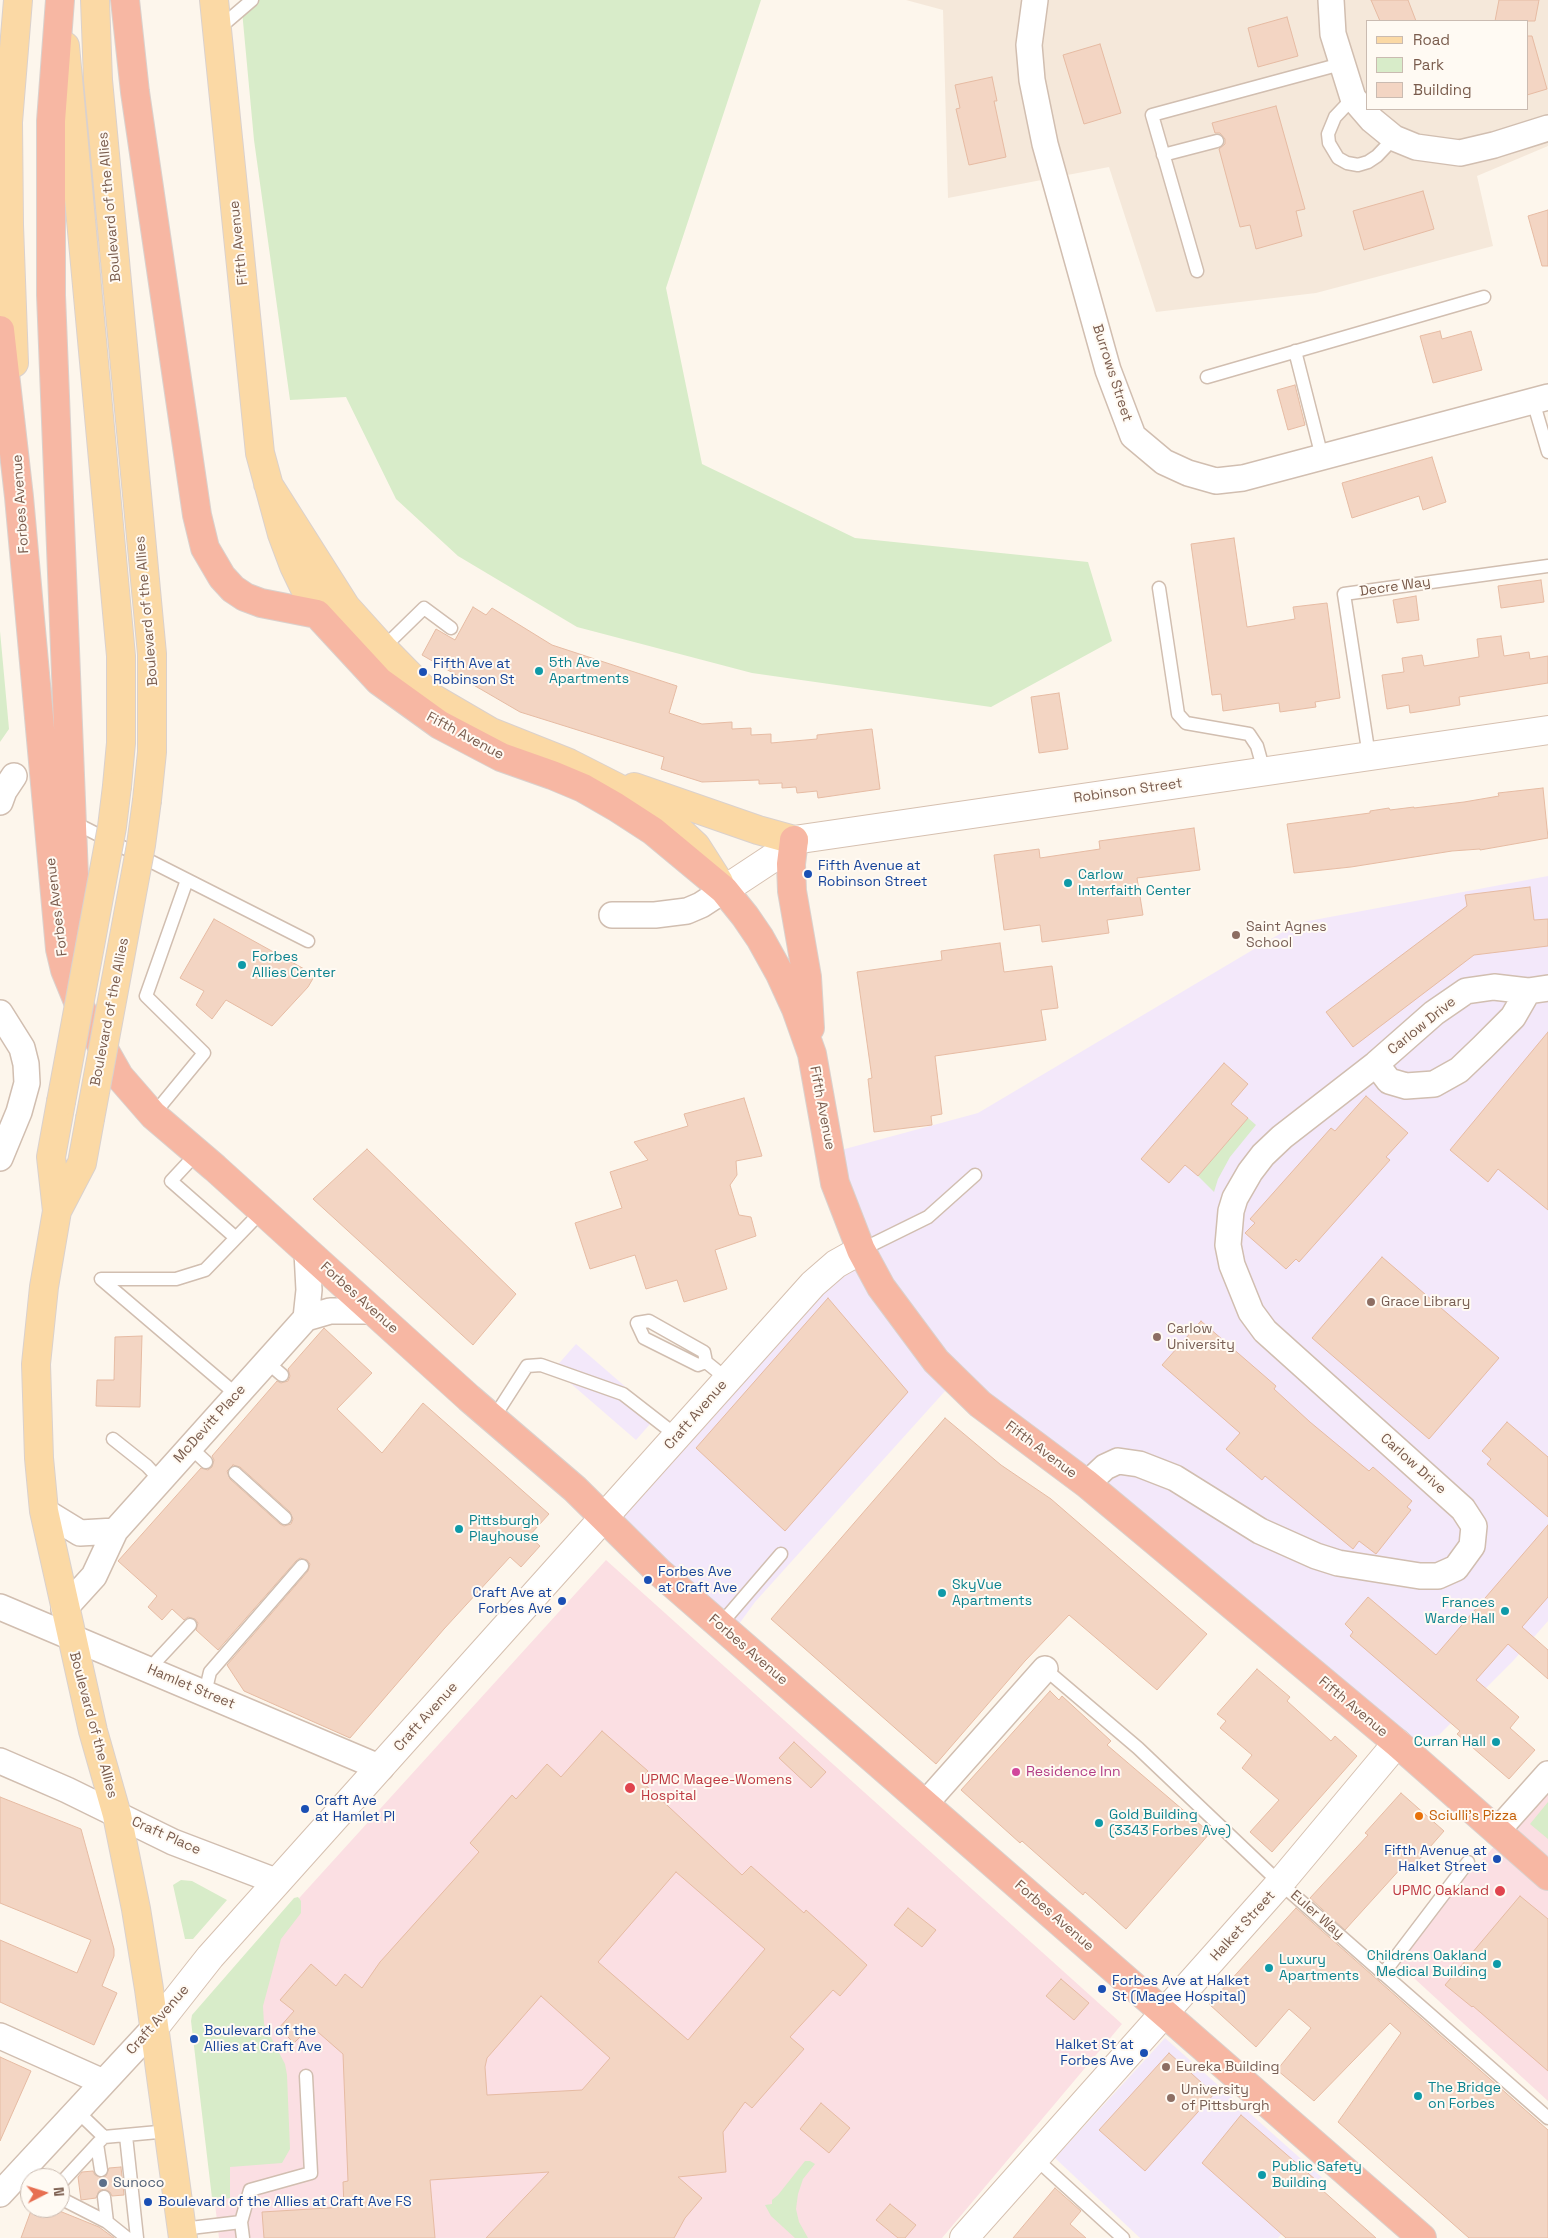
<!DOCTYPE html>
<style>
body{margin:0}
#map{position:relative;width:1548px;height:2238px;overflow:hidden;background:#fdf6ec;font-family:"Space Grotesk",sans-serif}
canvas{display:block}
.legend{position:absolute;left:1366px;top:20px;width:162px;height:90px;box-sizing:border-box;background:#fffaf3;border:1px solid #cabbb1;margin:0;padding:6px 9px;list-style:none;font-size:15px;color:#7a5c4d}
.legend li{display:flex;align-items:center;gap:10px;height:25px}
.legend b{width:25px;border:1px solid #cabbb1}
.north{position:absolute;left:20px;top:2168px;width:50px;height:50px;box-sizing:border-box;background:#fffaf3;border:1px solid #cabbb1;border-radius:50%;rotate:85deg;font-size:14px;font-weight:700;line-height:20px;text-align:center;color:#7a5c4d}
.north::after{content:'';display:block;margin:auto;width:18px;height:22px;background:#e76f51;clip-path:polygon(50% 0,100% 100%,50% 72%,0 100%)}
</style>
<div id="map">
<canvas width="1548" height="2238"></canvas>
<ul class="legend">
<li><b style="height:6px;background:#fbd9a5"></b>Road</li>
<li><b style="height:14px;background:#d8ecc9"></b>Park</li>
<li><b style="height:14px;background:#f3d5c3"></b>Building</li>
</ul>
<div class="north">N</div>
</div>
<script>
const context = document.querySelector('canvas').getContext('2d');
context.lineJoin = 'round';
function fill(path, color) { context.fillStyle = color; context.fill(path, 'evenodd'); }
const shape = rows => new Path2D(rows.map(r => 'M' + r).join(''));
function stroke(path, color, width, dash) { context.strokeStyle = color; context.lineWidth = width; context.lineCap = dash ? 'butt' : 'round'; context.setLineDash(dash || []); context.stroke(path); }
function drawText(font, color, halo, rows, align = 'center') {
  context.font = font + ' "Space Grotesk",sans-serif'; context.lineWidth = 4; context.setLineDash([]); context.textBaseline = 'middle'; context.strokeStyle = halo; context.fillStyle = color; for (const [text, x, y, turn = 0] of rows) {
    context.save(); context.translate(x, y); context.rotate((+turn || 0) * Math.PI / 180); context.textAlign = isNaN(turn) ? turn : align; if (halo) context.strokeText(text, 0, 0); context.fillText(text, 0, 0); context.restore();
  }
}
fill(shape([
 [906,0,1548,0,1548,146,1477,176,1493,246,1316,293,1156,312,1109,167,948,198,943,10],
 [1367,21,1527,21,1527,109,1367,109]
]), '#f5e8da');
fill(shape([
 [1548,876,1548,1621,1513,1661,1439,1735,1397,1743,1042,1446,946,1390,755,1602,731,1635,605,1518,861,1250,830,1153,978,1113,1298,923],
 [576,1344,658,1415,636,1440,554,1369],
 [1165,2038,1327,2182,1278,2238,1140,2238,1055,2158]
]), '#f3e8fa');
fill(shape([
 [606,1560,1122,2024,942,2238,219,2238,193,2015],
 [1548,1789,1548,2101,1391,1957]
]), '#fbdfe3');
fill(shape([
 [241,0,761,0,666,288,702,464,855,538,1088,562,1112,641,991,707,752,673,577,627,458,556,396,499,346,397,290,400,254,140],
 [0,631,9,729,0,742],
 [1248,1118,1256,1125,1230,1157,1218,1179,1214,1192,1198,1176],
 [1548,1802,1548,1839,1530,1824],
 [181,1880,192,1881,227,1900,193,1939,185,1939,173,1885],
 [298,1897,301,1901,301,1913,281,1939,263,2006,264,2024,285,2064,287,2075,290,2149,282,2163,230,2167,230,2198,219,2200,212,2198,191,2021,192,2015,294,1898],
 [805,2161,810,2161,815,2164,803,2179,798,2194,796,2209,799,2222,808,2238,795,2238,771,2216,765,2205,772,2204,772,2200,778,2195]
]), '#d8ecc9');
const building = shape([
 [1371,0,1408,0,1416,21,1380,21,1371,0],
 [1499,0,1539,0,1535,21,1495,21,1499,0],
 [1287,17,1298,56,1258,67,1248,28,1287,17],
 [1527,36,1532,36,1547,89,1527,95,1527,36],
 [1100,44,1121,113,1084,124,1063,55,1100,44],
 [992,77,997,101,994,101,1006,157,969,165,956,109,960,108,955,85,992,77],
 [1276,106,1305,209,1296,211,1302,236,1256,249,1250,225,1240,227,1219,149,1225,144,1225,139,1220,133,1215,133,1212,123,1276,106],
 [1423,191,1434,229,1364,250,1353,211,1423,191],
 [1548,210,1548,266,1542,266,1528,216,1548,210],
 [1440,331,1442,339,1471,331,1482,370,1433,383,1420,336,1440,331],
 [1295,385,1305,425,1288,430,1277,390,1295,385],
 [1432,457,1446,502,1423,510,1419,496,1352,518,1342,483,1432,457],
 [1234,538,1247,627,1295,619,1293,607,1327,603,1340,698,1315,702,1316,707,1280,712,1279,703,1223,711,1221,694,1212,695,1191,544,1234,538],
 [1541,580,1544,602,1501,608,1498,586,1541,580],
 [1416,596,1419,620,1397,623,1393,600,1416,596],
 [473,607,486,615,492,608,552,645,677,686,669,713,702,724,732,722,732,729,751,728,751,735,771,734,771,743,817,739,817,735,872,729,880,789,818,798,817,791,797,793,796,787,782,788,782,783,759,784,759,780,702,782,661,769,664,757,520,712,422,655,436,629,455,640,473,607],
 [1501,636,1504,656,1529,652,1530,659,1548,656,1548,683,1459,697,1460,705,1430,710,1410,713,1409,705,1387,709,1382,675,1404,672,1402,658,1422,655,1424,666,1479,657,1477,639,1501,636],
 [1059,693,1068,749,1039,753,1031,697,1059,693],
 [1543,788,1548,838,1480,850,1480,849,1452,851,1351,867,1294,873,1287,824,1370,813,1370,811,1389,808,1390,810,1414,807,1414,808,1464,802,1499,796,1498,793,1543,788],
 [1194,828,1200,870,1137,878,1143,915,1107,920,1109,933,1042,942,1040,925,1004,930,994,855,1039,849,1040,858,1100,849,1099,841,1194,828],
 [1530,887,1534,920,1548,919,1548,946,1474,955,1353,1047,1326,1012,1467,906,1465,895,1530,887],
 [214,919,315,975,308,987,272,1026,226,1000,212,1019,196,1005,204,991,180,978,214,919],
 [1000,943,1004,972,1052,966,1058,1008,1041,1010,1046,1040,935,1056,942,1114,931,1116,932,1125,874,1132,868,1079,872,1078,857,972,942,960,941,951,1000,943],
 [1548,1032,1548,1210,1498,1169,1488,1182,1450,1150,1548,1032],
 [1224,1063,1248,1084,1231,1104,1248,1118,1198,1176,1185,1165,1169,1183,1141,1159,1224,1063],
 [1366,1096,1408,1133,1386,1157,1390,1160,1299,1262,1296,1259,1286,1269,1245,1233,1255,1223,1250,1219,1331,1128,1335,1131,1366,1096],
 [744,1098,762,1156,736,1161,737,1175,730,1185,739,1215,751,1217,756,1236,715,1250,727,1289,684,1302,677,1280,646,1289,635,1255,590,1269,575,1223,622,1208,610,1172,648,1160,634,1142,688,1126,684,1114,744,1098],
 [367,1149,516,1294,473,1345,313,1199,367,1149],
 [1382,1257,1499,1358,1429,1439,1312,1338,1382,1257],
 [828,1298,908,1392,785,1531,696,1448,828,1298],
 [1201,1321,1276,1386,1274,1389,1310,1422,1369,1471,1373,1467,1412,1501,1407,1507,1411,1510,1376,1554,1359,1541,1353,1549,1265,1476,1262,1480,1226,1449,1240,1433,1162,1365,1201,1321],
 [324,1328,372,1373,337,1409,382,1453,423,1403,549,1514,529,1536,540,1546,521,1567,510,1557,444,1629,350,1738,244,1691,227,1665,308,1571,310,1564,307,1560,300,1558,296,1561,218,1650,196,1630,198,1623,195,1619,188,1617,184,1620,172,1609,162,1620,148,1607,157,1596,118,1561,201,1468,208,1470,212,1467,214,1460,212,1456,277,1381,281,1383,288,1381,290,1376,288,1369,324,1328],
 [233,1465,240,1467,290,1512,293,1519,291,1524,284,1526,280,1524,230,1479,227,1471,233,1465],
 [142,1336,140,1407,96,1406,97,1380,114,1380,115,1337,142,1336],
 [945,1418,1001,1465,1051,1499,1207,1634,1157,1690,1069,1615,1025,1661,936,1764,771,1619,945,1418],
 [1507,1422,1548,1457,1548,1517,1487,1464,1491,1459,1482,1451,1507,1422],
 [1548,1525,1548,1597,1522,1627,1548,1650,1548,1679,1508,1644,1476,1680,1519,1717,1510,1728,1535,1750,1509,1779,1457,1734,1460,1731,1350,1636,1353,1632,1345,1624,1368,1597,1436,1655,1548,1525],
 [1257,1669,1290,1697,1287,1701,1331,1741,1335,1736,1357,1756,1272,1852,1250,1832,1279,1800,1242,1768,1252,1755,1220,1728,1226,1721,1217,1714,1257,1669],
 [1050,1691,1059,1700,1062,1696,1111,1741,1107,1745,1210,1833,1126,1929,1085,1892,1083,1895,1022,1841,1020,1843,961,1790,1050,1691],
 [602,1731,648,1771,640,1780,742,1875,751,1866,804,1913,806,1910,867,1965,840,1996,833,1990,790,2037,804,2049,752,2108,745,2102,723,2132,726,2172,678,2177,702,2198,685,2218,674,2238,486,2238,549,2172,430,2180,435,2238,264,2238,262,2212,344,2207,343,2182,348,2181,343,2054,311,2026,294,2043,279,2028,294,2011,280,2000,311,1964,336,1986,345,1974,362,1988,380,1962,479,1852,470,1843,512,1795,516,1799,547,1764,561,1777,602,1731],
 [676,1872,765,1949,688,2040,598,1962,676,1872],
 [541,1996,610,2058,582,2090,487,2095,485,2067,487,2058,541,1996],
 [794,1742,826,1772,811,1788,779,1758,794,1742],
 [1401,1793,1444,1831,1409,1871,1403,1866,1345,1930,1310,1898,1368,1835,1365,1833,1401,1793],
 [0,1797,81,1829,114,1949,114,1956,102,1986,117,1993,94,2045,0,2002,0,1940,77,1973,91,1940,0,1903,0,1797],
 [1520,1896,1548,1919,1548,2071,1473,2006,1472,2007,1445,1985,1520,1896],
 [908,1908,936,1930,922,1947,894,1925,908,1908],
 [1296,1908,1548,2130,1548,2238,1469,2238,1338,2122,1401,2033,1390,2023,1314,2101,1277,2070,1311,2028,1289,2009,1256,2047,1209,2004,1296,1908],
 [1061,1979,1089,2003,1074,2020,1046,1996,1061,1979],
 [1169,2053,1214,2094,1145,2171,1099,2130,1169,2053],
 [0,2057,31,2071,0,2141,0,2057],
 [821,2103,850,2128,829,2153,800,2129,821,2103],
 [1241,2115,1324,2187,1321,2189,1376,2238,1286,2238,1202,2163,1241,2115],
 [121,2167,124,2195,112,2196,110,2192,104,2189,99,2191,96,2198,81,2200,78,2177,82,2172,93,2171,95,2175,102,2178,106,2176,109,2168,121,2167],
 [1055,2188,1081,2211,1070,2224,1086,2238,1013,2238,1055,2188],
 [890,2204,916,2225,905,2238,898,2238,876,2220,890,2204],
 [32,2208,52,2208,99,2227,114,2238,21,2238,32,2208]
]);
fill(building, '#f3d5c3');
stroke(building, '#e6bba3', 1);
const lane = shape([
 [217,30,252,0],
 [1353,98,1335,117,1328,134,1329,143,1338,158,1347,163,1358,165,1368,162,1377,156,1394,138],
 [1163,155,1217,141],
 [1197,271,1152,115,1341,64],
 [1295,351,1322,457],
 [1207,377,1484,297],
 [1533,401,1548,452],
 [1159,588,1178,714,1186,723,1249,734,1257,746,1264,771],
 [383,648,424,608,451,628],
 [1369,756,1344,594,1548,566],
 [71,821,308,941],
 [153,1115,204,1053,146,996,187,880],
 [198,1152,171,1181,236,1238],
 [861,1250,928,1217,975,1175],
 [267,1362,282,1375],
 [706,1362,698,1365,644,1338,637,1323,649,1321,704,1352,706,1362,727,1379],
 [237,1395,101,1279,176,1279,205,1270,262,1211],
 [493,1419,527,1366,541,1365,623,1394,677,1436],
 [113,1439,147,1466,160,1480],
 [190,1447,206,1462],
 [235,1473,285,1518],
 [720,1625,781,1554],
 [149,1669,190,1625],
 [1045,1669,1138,1748,1280,1883,1548,2118],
 [205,1693,210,1672,302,1566],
 [1383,1974,1468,1862],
 [77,2111,104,2137,97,2144,101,2170],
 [126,2136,137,2238],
 [104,2137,169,2131],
 [1035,2158,1123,2238],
 [60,2184,97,2144],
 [104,2197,107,2222,127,2238],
 [60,2198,107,2222],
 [182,2229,241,2222],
 [243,2238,241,2222,250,2190,311,2173,306,2076]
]);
const street = shape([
 [1035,0,1029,45,1032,80,1045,144,1108,370,1133,436,1164,462,1188,473,1216,481,1243,478,1548,397],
 [1331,0,1333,34,1353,98,1372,120,1394,138,1416,147,1460,153,1494,145,1548,128],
 [0,802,4,791,14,776],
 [612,915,655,915,687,911,701,905,724,890],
 [0,1013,22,1048,26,1064,27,1083,19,1112,0,1158],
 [1376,1064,1389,1081,1406,1086,1434,1084,1459,1070,1483,1047,1513,1017,1528,991],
 [306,1318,309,1290,307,1252],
 [1087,1484,1105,1467,1118,1461,1139,1464,1175,1478,1260,1531,1316,1556,1338,1563,1420,1576,1438,1576,1456,1568,1472,1546,1474,1526,1463,1509,1265,1331,1251,1312,1232,1265,1228,1245,1231,1211,1235,1198,1250,1172,1263,1155,1282,1137,1376,1064,1434,1013,1466,991,1494,987,1528,991,1548,988],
 [44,1511,80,1533,115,1531],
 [0,1607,381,1768],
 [64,1609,94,1576,115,1531,306,1318,330,1311,374,1311],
 [0,1761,67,1790,173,1842,278,1882],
 [925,1804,1045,1669],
 [1499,1832,1506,1821,1548,1774],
 [0,2036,103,2082],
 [0,2194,154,2028]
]);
const secondary = shape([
 [724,890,777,855,794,840,1548,730],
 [154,2028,210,1957,813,1284,836,1264,861,1250],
 [964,2238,1280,1883,1397,1743]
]);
const primary = shape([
 [95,0,98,80,152,654,152,752,147,800],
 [214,0,260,453,282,534,294,566,317,614],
 [65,46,121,656,121,743,117,786],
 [14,363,9,225,8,122,18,0],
 [268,484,346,607,383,648,431,697,491,732,569,763,634,796,668,820,696,846,719,882],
 [634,787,758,830,794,840],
 [61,1102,51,1157,57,1211,44,1287,36,1364,39,1458,44,1511,93,1731,117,1815,136,1909,149,1989,183,2238],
 [57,1211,82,1163,90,1119]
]);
const highway = shape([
 [60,0,51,121,51,295,76,927,79,959],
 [125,0,135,92,197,515,205,548,222,577,233,589,245,597,261,603,317,614,379,681,440,725,501,757,552,775,583,788,616,807,653,831,724,890,745,916,760,938,780,974,796,1009,812,1054,835,1183,861,1250,881,1287,936,1361,980,1404,1087,1484,1397,1743,1548,1876],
 [0,330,19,497,60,949,65,970,81,1009,119,1076,153,1115,215,1168,469,1398,575,1489,658,1571,1422,2238],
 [794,840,791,864,792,891,807,977,810,1028]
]);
stroke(lane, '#d1beb0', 15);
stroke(street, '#d1beb0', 28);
stroke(secondary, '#d6c0b0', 30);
stroke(primary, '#dad1cd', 30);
stroke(highway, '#dad1cd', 30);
stroke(lane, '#fff', 12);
stroke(street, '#fff', 25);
stroke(secondary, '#fff', 28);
stroke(primary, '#fbd9a5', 28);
stroke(highway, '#f7b7a3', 28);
const primaryBridge = shape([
 [61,1102,112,827,117,786],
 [90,1119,141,845,147,800]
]);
stroke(primaryBridge, '#dad1cd', 30, []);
stroke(primaryBridge, '#fbd9a5', 28);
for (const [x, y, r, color] of [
 [539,671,5,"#0f9aa8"],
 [423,672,5,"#1a4fb4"],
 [808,874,5,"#1a4fb4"],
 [1068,883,5,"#0f9aa8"],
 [1236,935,5,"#8d6e63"],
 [242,965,5,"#0f9aa8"],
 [1371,1302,5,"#8d6e63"],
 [1157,1337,5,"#8d6e63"],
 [459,1529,5,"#0f9aa8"],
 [648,1580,5,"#1a4fb4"],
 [942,1593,5,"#0f9aa8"],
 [562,1601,5,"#1a4fb4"],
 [1505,1611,5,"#0f9aa8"],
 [1496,1742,5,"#0f9aa8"],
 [1016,1772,5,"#d1479c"],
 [630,1788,6,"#e0444e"],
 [305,1809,5,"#1a4fb4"],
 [1419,1816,5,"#e8710a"],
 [1099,1823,5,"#0f9aa8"],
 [1497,1859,5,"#1a4fb4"],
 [1500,1891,6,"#e0444e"],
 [1497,1964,5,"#0f9aa8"],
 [1269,1968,5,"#0f9aa8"],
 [1102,1989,5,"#1a4fb4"],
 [194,2039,5,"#1a4fb4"],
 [1144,2053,5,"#1a4fb4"],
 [1166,2067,5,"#8d6e63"],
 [1418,2096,5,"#0f9aa8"],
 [1171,2098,5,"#8d6e63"],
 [1262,2175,5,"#0f9aa8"],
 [103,2183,5,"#5c6f8a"],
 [148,2202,5,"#1a4fb4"]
]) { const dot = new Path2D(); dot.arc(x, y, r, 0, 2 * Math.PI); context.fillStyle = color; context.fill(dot); stroke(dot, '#fffaf3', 2); }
drawText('14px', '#7a5c4d', '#fffaf3', [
 ["Boulevard of the Allies",110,207,-95],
 ["Fifth Avenue",239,243,-96],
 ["Burrows Street",1112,373,72],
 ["Forbes Avenue",21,504,-94],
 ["Decre Way",1395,587,-8],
 ["Boulevard of the Allies",147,611,-95],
 ["Fifth Avenue",465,736,28],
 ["Robinson Street",1128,791,-8],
 ["Forbes Avenue",57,907,-97],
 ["Boulevard of the Allies",110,1012,-79],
 ["Carlow Drive",1422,1026,-39],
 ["Fifth Avenue",822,1108,79],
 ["Forbes Avenue",359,1298,42],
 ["Craft Avenue",696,1415,-49],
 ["McDevitt Place",210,1424,-48],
 ["Fifth Avenue",1041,1450,37],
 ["Carlow Drive",1413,1464,42],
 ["Forbes Avenue",748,1650,41],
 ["Hamlet Street",191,1687,23],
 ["Fifth Avenue",1353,1707,40],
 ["Craft Avenue",426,1717,-48],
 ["Boulevard of the Allies",93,1725,75],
 ["Craft Place",166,1836,24],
 ["Euler Way",1317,1915,41],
 ["Forbes Avenue",1054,1916,41],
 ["Halket Street",1243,1926,-48],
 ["Craft Avenue",158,2020,-49]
]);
drawText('14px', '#0d838f', '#fffaf3', [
 ["5th Ave",549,663],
 ["Apartments",549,679],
 ["Carlow",1078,875],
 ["Interfaith Center",1078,891],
 ["Forbes",252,957],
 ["Allies Center",252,973],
 ["Pittsburgh",469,1521],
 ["Playhouse",469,1537],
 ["SkyVue",952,1585],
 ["Apartments",952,1601],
 ["Frances",1495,1603,"right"],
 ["Warde Hall",1495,1619,"right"],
 ["Curran Hall",1486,1742,"right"],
 ["Gold Building",1109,1815],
 ["(3343 Forbes Ave)",1109,1831],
 ["Childrens Oakland",1487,1956,"right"],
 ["Medical Building",1487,1972,"right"],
 ["Luxury",1279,1960],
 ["Apartments",1279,1976],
 ["The Bridge",1428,2088],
 ["on Forbes",1428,2104],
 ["Public Safety",1272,2167],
 ["Building",1272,2183]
], 'left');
drawText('14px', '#164399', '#fffaf3', [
 ["Fifth Ave at",433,664],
 ["Robinson St",433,680],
 ["Fifth Avenue at",818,866],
 ["Robinson Street",818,882],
 ["Forbes Ave",658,1572],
 ["at Craft Ave",658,1588],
 ["Craft Ave at",552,1593,"right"],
 ["Forbes Ave",552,1609,"right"],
 ["Craft Ave",315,1801],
 ["at Hamlet Pl",315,1817],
 ["Fifth Avenue at",1487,1851,"right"],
 ["Halket Street",1487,1867,"right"],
 ["Forbes Ave at Halket",1112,1981],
 ["St (Magee Hospital)",1112,1997],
 ["Boulevard of the",204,2031],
 ["Allies at Craft Ave",204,2047],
 ["Halket St at",1134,2045,"right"],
 ["Forbes Ave",1134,2061,"right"],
 ["Boulevard of the Allies at Craft Ave FS",158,2202]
], 'left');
drawText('14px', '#785e54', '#fffaf3', [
 ["Saint Agnes",1246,927],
 ["School",1246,943],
 ["Grace Library",1381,1302],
 ["Carlow",1167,1329],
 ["University",1167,1345],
 ["Eureka Building",1176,2067],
 ["University",1181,2090],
 ["of Pittsburgh",1181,2106]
], 'left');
drawText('14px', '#b23c85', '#fffaf3', [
 ["Residence Inn",1026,1772]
], 'left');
drawText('14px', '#be3a42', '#fffaf3', [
 ["UPMC Magee-Womens",641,1780],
 ["Hospital",641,1796],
 ["UPMC Oakland",1489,1891,"right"]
], 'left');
drawText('14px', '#c56008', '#fffaf3', [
 ["Sciulli's Pizza",1429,1816]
], 'left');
drawText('14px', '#4e5e75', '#fffaf3', [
 ["Sunoco",113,2183]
], 'left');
</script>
